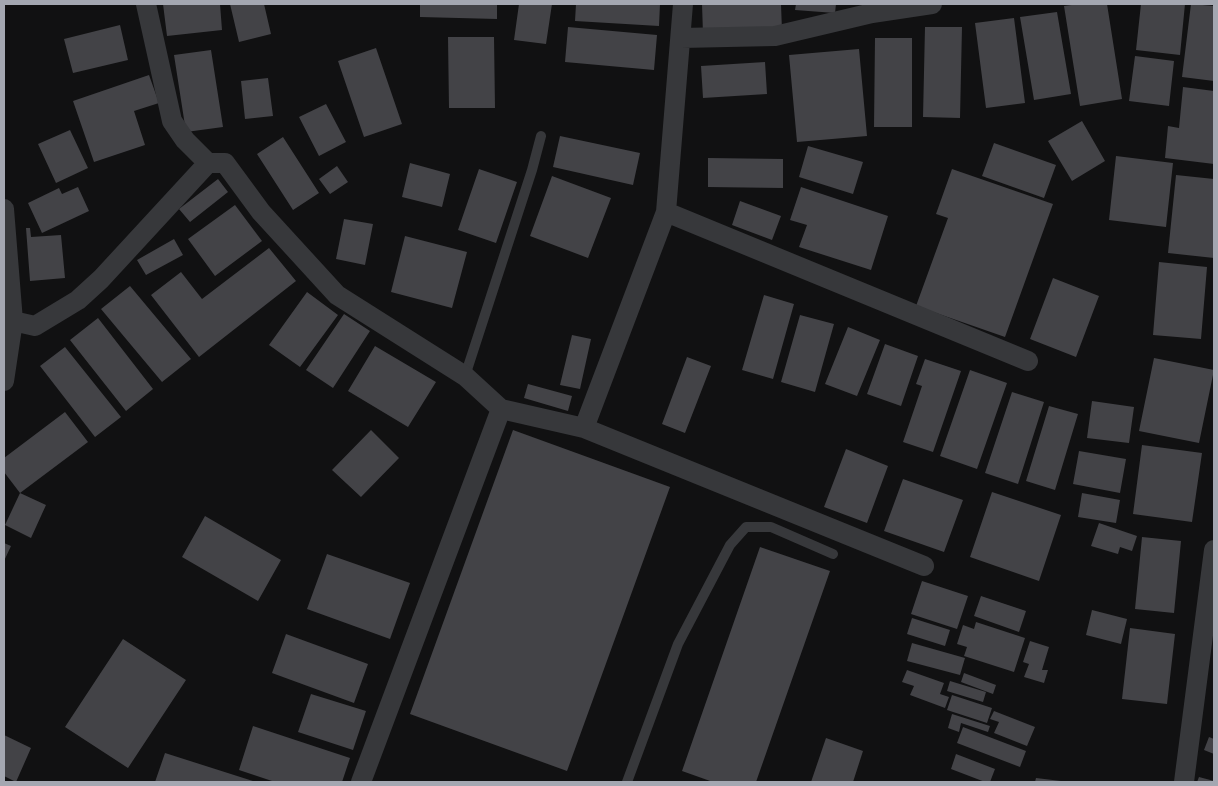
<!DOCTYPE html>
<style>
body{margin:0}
#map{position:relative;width:1218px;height:786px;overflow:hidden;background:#111112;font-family:Manrope,sans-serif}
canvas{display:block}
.frame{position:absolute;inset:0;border:5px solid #a4a7b1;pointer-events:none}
</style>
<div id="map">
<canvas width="1218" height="786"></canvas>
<div class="frame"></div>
</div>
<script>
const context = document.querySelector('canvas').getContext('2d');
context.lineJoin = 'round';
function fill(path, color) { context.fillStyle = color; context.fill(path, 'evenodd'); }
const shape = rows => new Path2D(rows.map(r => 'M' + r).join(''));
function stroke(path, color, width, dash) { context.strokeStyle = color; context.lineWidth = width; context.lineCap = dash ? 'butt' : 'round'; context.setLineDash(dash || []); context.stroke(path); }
fill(shape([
 [163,4,220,4,222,30,167,36],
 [230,4,264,4,271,34,239,42],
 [420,4,497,4,497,19,420,17],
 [519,4,552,4,546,44,514,40],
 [576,4,660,4,659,26,575,21],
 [702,4,781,4,782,31,703,34],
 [796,4,836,4,835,13,795,10],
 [1079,4,1107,4,1122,99,1080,106,1064,6],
 [1141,4,1185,4,1180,55,1136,50],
 [1191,4,1214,6,1214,81,1182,77],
 [1057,12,1071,94,1034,100,1020,17],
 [1014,18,1025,103,986,108,975,23],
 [120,25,128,60,73,73,64,39],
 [568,27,657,35,654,70,565,62],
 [925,27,962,27,960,118,923,117],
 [448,37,494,37,495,108,449,108],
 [875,38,912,38,912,127,874,127],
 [376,48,402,124,364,137,338,61],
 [859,49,867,136,797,142,789,55],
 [211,50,223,127,186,132,174,55],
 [1135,56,1174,61,1169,106,1129,101],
 [765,62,767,94,703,98,701,66],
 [149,75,159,103,134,111,145,145,94,162,73,101],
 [268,78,273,116,245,119,241,81],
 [1183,87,1214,91,1214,164,1165,158,1168,126,1179,128],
 [326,104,346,142,319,156,299,117],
 [1082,121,1105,161,1072,181,1048,141],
 [70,130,88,168,56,183,38,144],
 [560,136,640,153,633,185,553,167],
 [283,137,319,193,293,210,257,154],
 [994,143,1056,165,1044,198,982,176],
 [808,146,863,162,853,194,799,177],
 [1116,156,1173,163,1166,227,1109,220],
 [708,158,783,159,783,188,708,187],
 [410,163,450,174,442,207,402,197],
 [337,166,348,182,330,194,319,179],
 [479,169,517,182,496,243,458,230],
 [952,169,1053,204,1005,337,916,306,948,218,936,214],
 [1176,175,1214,179,1214,258,1168,253],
 [552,176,611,198,588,258,530,236],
 [218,179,228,192,190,222,179,209],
 [78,187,89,211,42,233,28,203,59,188,62,194],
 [801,187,888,216,871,270,799,247,807,225,790,220],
 [740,201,781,216,772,240,732,225],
 [235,205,262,241,215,276,188,239],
 [344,219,373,224,365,265,336,259],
 [26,228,30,228,31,237,61,235,65,278,30,281],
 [405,236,467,252,452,308,391,292],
 [174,239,183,255,146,275,137,260],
 [269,248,296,281,199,357,151,295,181,272,202,299],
 [1159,262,1207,267,1201,339,1153,335],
 [1053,278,1099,296,1076,357,1030,339],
 [130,286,191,359,162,382,101,309],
 [307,292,338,315,300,367,269,345],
 [764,295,794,304,773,379,742,370],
 [344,314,370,331,333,388,306,370],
 [800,315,834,324,815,392,781,382],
 [98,318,153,389,126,411,70,340],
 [848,327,880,340,857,396,825,384],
 [572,335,591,339,580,389,560,385],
 [885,344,918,356,901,406,867,394],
 [375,346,436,382,408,427,348,391],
 [65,347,121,417,95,437,40,366],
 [687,357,711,366,685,433,662,424],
 [1154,358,1214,370,1199,443,1139,431],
 [925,359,961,371,933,452,903,442,922,386,916,384],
 [970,370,1007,383,977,469,940,456],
 [528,384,572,396,568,411,524,398],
 [1012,392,1044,402,1018,484,985,473],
 [1092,401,1134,407,1129,443,1087,438],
 [1049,406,1078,414,1055,490,1026,481],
 [65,412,88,442,20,493,4,472,4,458],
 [371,430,399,458,361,497,332,470],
 [513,430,670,487,567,771,410,714],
 [1142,445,1202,453,1192,522,1133,514],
 [846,449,888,466,867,523,824,507],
 [1079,451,1126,459,1120,493,1073,484],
 [903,479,963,500,944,552,884,531],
 [992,492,1061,515,1039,581,970,557],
 [20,493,46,505,31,538,5,525],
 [1082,493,1120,500,1116,523,1078,517],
 [205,516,281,560,258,601,182,557],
 [1099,523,1137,536,1132,551,1120,547,1118,554,1091,546],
 [1142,537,1181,541,1174,613,1135,609],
 [4,543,11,546,4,561],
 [760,547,830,571,756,782,713,782,682,771],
 [327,554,410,583,390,639,307,609],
 [922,581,968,596,957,629,911,614],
 [981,596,1026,611,1019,632,974,616],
 [1092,610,1127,619,1121,644,1086,635],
 [912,618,950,630,945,646,907,634],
 [976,622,1025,638,1014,672,964,656,967,647,957,644,963,625,974,629],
 [1130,628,1175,634,1167,704,1122,699],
 [286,634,368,664,354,703,272,673],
 [123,639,186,680,128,768,65,727],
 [1030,641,1049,647,1042,670,1048,670,1044,683,1024,677,1029,664,1023,662],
 [912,643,965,658,960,675,907,661],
 [907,670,944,683,940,694,949,697,945,708,910,695,914,686,902,682],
 [964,673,996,685,993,694,961,682],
 [950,681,986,692,983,702,947,691],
 [311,694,366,711,353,750,298,732],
 [952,695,992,708,987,723,947,710],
 [994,711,1035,727,1027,746,994,733,999,722,990,719],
 [952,714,990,726,988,732,961,723,959,732,948,728],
 [253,726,350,758,342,782,275,782,239,770],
 [963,727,1026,751,1020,767,957,743],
 [4,735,31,748,16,782,4,776],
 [1209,737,1214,739,1214,754,1204,750],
 [826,738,863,751,853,782,811,782],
 [165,753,256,782,155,782],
 [956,754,995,769,990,782,985,782,951,769],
 [1199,777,1214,781,1214,782,1197,782],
 [1036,778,1061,781,1061,782,1035,782]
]), '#434347');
stroke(shape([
 [465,376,532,170,541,136],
 [627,782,678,644,730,545,746,527,771,527,833,554]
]), '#37383b', 10);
stroke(shape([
 [146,4,172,121,185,140,208,163,225,163,261,212,337,295,465,376,501,409,584,428,924,566],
 [681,38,775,36,872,13,932,4],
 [4,209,13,321,4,381],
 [666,212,1028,361],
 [13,321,35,326,78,300,101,279,208,163],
 [584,428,666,212,683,4],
 [361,782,501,409],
 [1184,782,1214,550]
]), '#37383b', 20);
</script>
